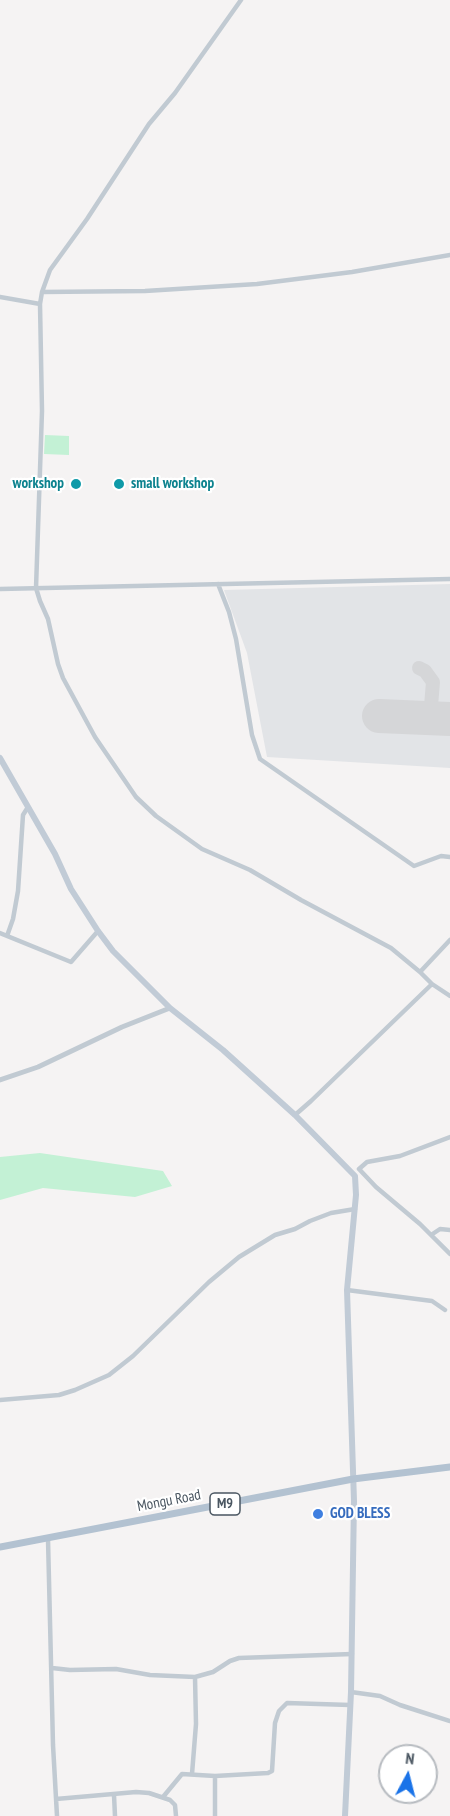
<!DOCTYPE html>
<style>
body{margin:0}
#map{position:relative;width:450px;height:1816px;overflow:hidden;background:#f5f3f3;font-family:"PT Sans Narrow",sans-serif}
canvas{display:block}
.north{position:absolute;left:378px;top:1744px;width:60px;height:60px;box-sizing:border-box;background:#fff;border:2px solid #b7bbc0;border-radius:50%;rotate:7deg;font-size:16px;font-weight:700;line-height:24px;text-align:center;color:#4a5661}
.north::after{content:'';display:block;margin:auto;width:21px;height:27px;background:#1a73e8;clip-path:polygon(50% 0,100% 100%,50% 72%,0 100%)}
</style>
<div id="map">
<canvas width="450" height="1816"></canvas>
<div class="north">N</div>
</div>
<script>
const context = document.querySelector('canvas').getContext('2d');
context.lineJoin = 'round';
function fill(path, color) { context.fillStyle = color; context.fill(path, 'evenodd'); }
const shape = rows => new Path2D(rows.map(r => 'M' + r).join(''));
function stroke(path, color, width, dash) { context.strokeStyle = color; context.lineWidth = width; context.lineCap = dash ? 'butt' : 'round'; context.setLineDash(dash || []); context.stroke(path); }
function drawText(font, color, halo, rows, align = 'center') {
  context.font = font + ' "PT Sans Narrow",sans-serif'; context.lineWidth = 4.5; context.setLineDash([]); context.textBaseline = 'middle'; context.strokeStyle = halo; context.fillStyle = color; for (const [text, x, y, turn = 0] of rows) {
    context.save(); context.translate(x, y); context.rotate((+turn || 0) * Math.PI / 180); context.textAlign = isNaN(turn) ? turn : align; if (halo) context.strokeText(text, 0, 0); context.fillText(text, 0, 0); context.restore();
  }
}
fill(shape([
 [450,584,450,768,267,757,247,653,224,590]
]), '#e2e4e7');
fill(shape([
 [45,435,69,436,69,455,44,454],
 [40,1153,163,1171,172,1186,135,1197,43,1188,0,1200,0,1157]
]), '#c3f1d5');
stroke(shape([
 [419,668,425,671,433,682,430,718]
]), '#d5d6d8', 14);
stroke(shape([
 [379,716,450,719]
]), '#d5d6d8', 34);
stroke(shape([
 [241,0,175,93,149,124,87,219,50,270,42,292,40,304,42,411,36,588,40,601,48,619,58,664,63,678,95,737,136,797,156,816,202,849,250,870,301,900,391,948,420,972],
 [42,292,145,291,257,284,352,272,450,255],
 [0,297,40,304],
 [218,584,229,612,236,639,252,735,260,759,414,866,441,856,450,857],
 [0,589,450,579],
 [0,933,71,962,98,931],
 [7,936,13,919,18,891,23,815,28,807],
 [432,984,420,972,450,940],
 [295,1115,311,1101,432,984,450,996],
 [359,1169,376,1187,420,1224,450,1254],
 [359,1169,367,1162,400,1156,450,1137],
 [431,1235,440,1229,450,1230],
 [347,1290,432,1301,445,1310],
 [0,1400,59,1395,75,1390,109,1375,133,1356,209,1282,239,1257,275,1235,295,1229,310,1221,331,1213,355,1209],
 [48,1539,53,1745,57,1816],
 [52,1668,70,1670,116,1669,150,1675,195,1677,213,1672,230,1661,239,1658,352,1654],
 [351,1692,380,1696,400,1705,450,1721],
 [192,1774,196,1724,195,1677],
 [215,1776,268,1773,272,1771,275,1723,279,1711,287,1703,350,1705],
 [114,1795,115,1816],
 [163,1797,182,1774,215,1776,215,1816],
 [56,1799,136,1792,149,1793,170,1800,175,1805,176,1816]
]), '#c1cad2', 4.5);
stroke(shape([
 [0,1080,38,1067,122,1027,170,1008]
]), '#c1cad2', 5);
stroke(shape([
 [0,758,55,854,71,889,98,931,113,951,170,1008,223,1050,295,1115,355,1176,356,1195,347,1290,354,1501,351,1692,345,1816]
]), '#c1cbd6', 6);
stroke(shape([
 [0,1547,353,1479,450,1467]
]), '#b3c2d1', 7);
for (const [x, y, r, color] of [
 [76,484,6,"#0f9aa8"],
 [119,484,6,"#0f9aa8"],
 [318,1514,6,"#3f7fe0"]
]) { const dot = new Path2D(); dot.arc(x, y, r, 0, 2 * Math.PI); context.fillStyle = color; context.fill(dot); stroke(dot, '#fff', 2); }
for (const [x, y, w] of [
 [225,1504,30]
]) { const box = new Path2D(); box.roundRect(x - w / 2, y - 11, w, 22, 4.5); context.fillStyle = '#fff'; context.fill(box); stroke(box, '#4a5661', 1.5); }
drawText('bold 14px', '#4a5661', null, [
 ["M9",225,1504]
]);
drawText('bold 15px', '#0d838f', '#fff', [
 ["workshop",64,484],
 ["small workshop",131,484,"left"]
], 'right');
drawText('15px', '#4a5661', '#fff', [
 ["Mongu Road",169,1501,-11]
]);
drawText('bold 15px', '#366cbe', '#fff', [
 ["GOD BLESS",330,1514]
], 'left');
</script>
